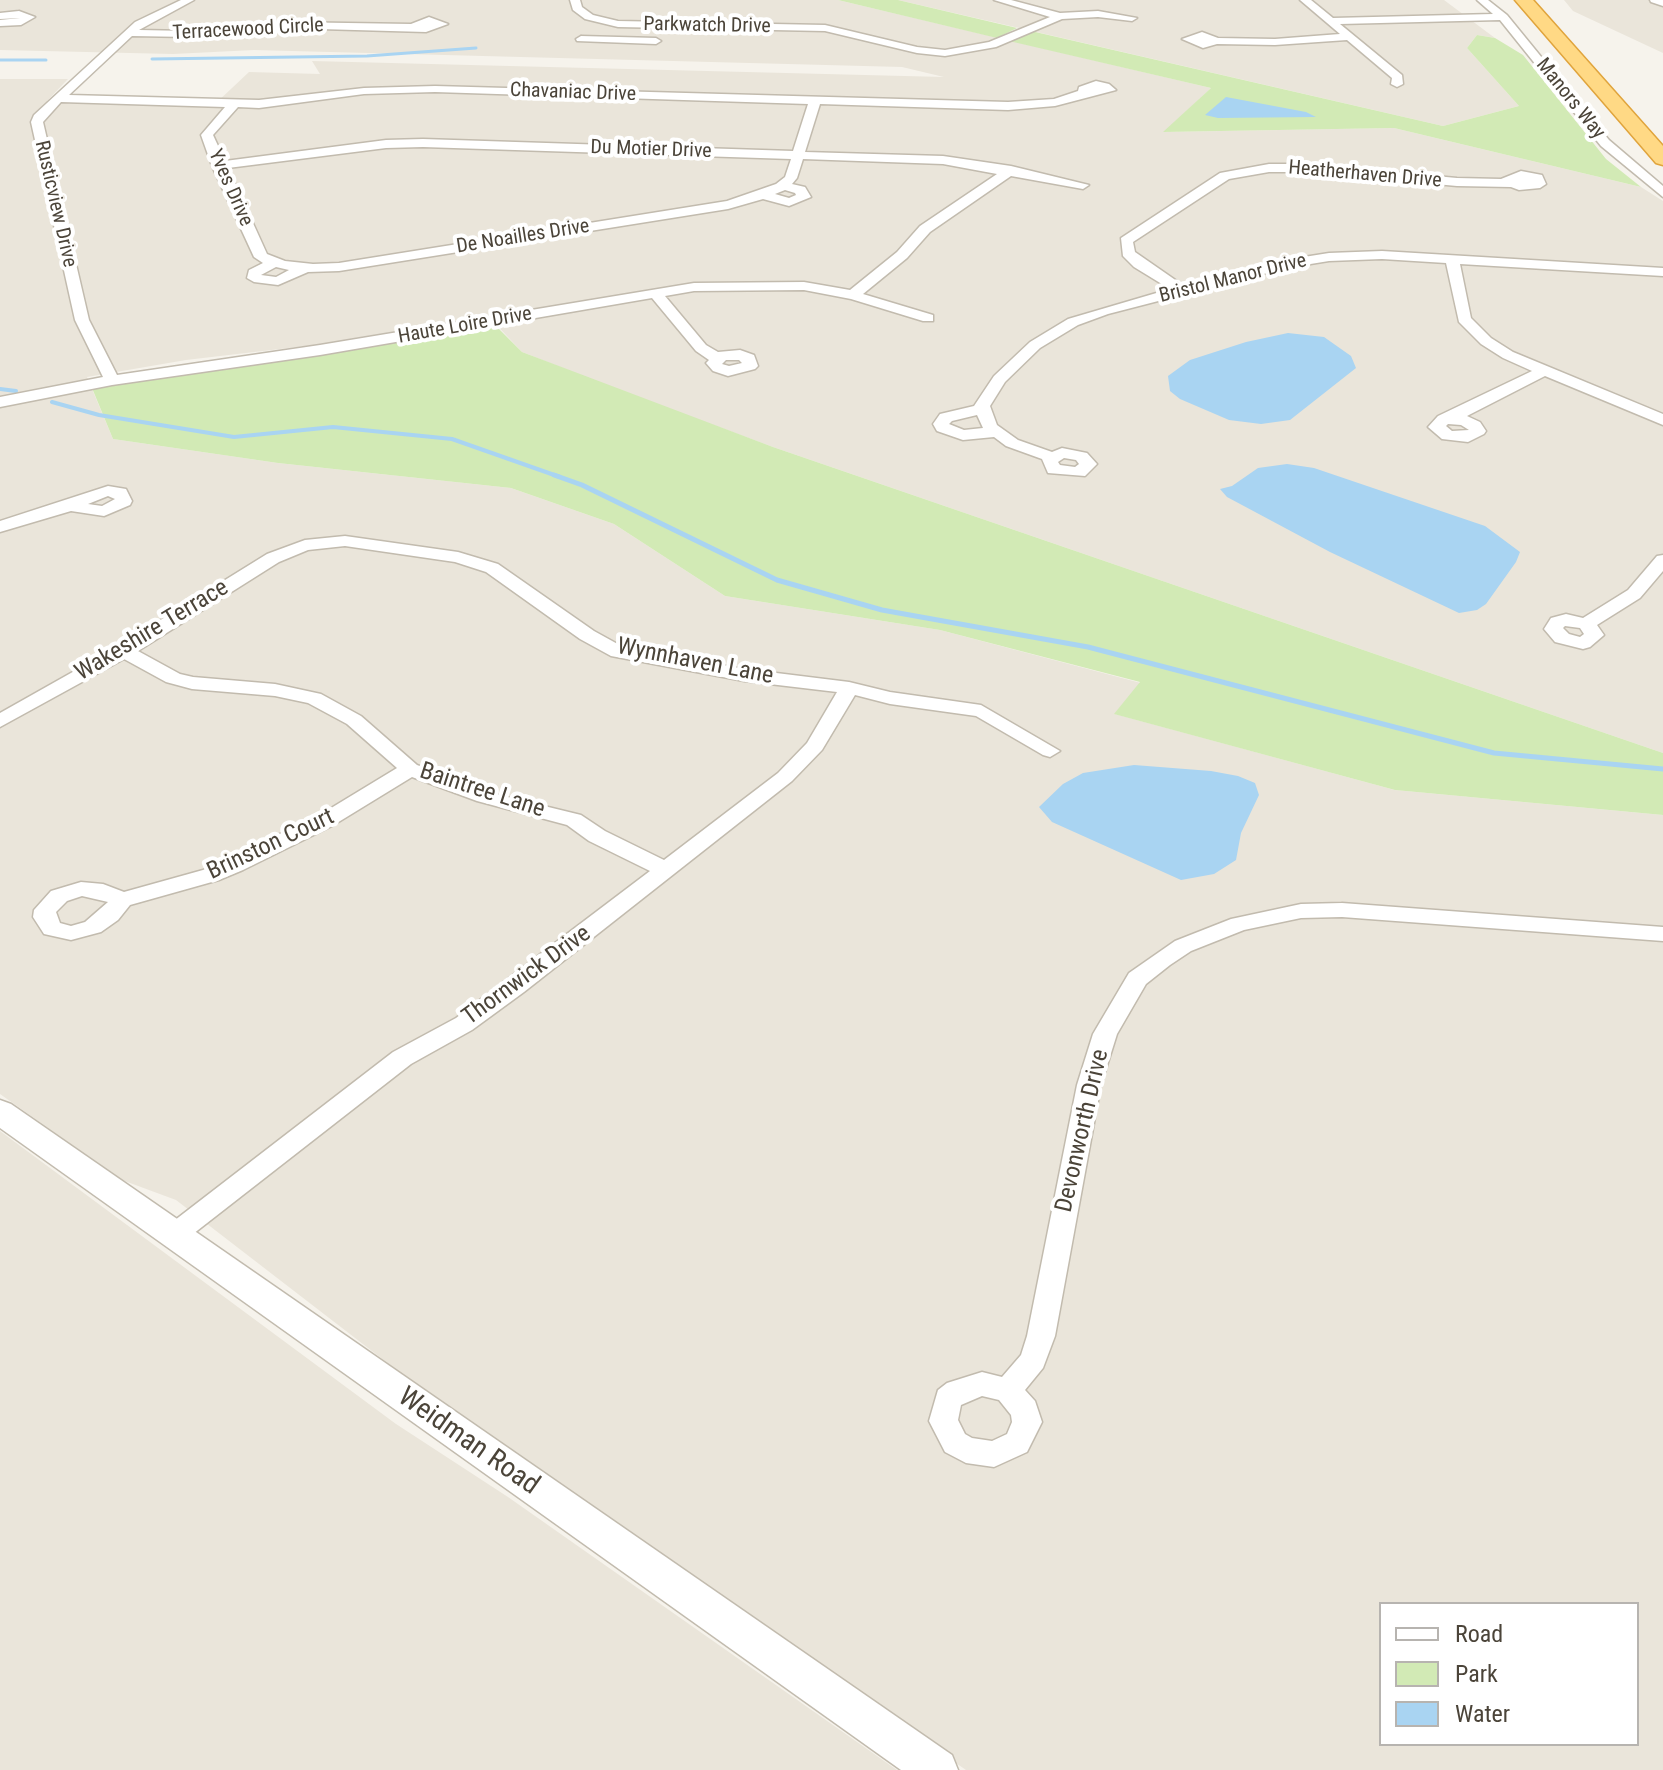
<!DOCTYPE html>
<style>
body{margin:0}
#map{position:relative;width:1663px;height:1770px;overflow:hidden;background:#f6f3ec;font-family:"Roboto Condensed",sans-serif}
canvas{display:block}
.legend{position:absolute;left:1379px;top:1602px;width:260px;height:144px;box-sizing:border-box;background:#fff;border:2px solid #b7b4b0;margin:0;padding:10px 14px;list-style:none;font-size:24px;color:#4b4439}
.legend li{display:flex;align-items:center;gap:16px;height:40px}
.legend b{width:40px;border:2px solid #b7b4b0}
</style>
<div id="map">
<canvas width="1663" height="1770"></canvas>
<ul class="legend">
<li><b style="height:10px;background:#fff"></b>Road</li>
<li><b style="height:22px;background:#d2eab5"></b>Park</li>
<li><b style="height:22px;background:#a9d4f2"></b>Water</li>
</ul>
</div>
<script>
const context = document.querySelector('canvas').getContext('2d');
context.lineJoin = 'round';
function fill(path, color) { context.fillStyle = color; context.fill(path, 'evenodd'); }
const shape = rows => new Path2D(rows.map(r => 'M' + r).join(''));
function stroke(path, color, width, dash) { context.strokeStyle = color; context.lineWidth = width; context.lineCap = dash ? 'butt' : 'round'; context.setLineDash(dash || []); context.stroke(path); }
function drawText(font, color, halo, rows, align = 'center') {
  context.font = font + ' "Roboto Condensed",sans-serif'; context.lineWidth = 8; context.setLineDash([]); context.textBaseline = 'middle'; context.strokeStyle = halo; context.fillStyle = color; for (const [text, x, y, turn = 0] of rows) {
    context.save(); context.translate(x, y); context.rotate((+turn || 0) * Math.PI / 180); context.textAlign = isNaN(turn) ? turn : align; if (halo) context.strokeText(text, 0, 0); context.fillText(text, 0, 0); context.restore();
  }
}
fill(shape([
 [0,0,838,0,1211,88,1165,132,1394,128,1641,187,1663,201,1663,753,773,447,624,392,522,352,488,316,314,345,186,360,87,377,113,439,278,463,511,488,614,524,725,596,940,630,1141,683,1115,714,1395,790,1663,815,1663,1770,966,1770,490,1442,176,1200,122,1180,0,1094,0,79,68,79,47,101,215,104,249,72,320,74,312,61,944,77,902,67,254,50,173,54,0,50],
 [1381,1604,1637,1604,1637,1744,1381,1744],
 [898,0,1444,0,1495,38,1477,35,1467,48,1519,106,1443,126],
 [1564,0,1663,0,1663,53,1573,11],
 [0,1131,396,1424,508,1497,897,1770,0,1770]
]), '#eae5da');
fill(shape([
 [838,0,898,0,1017,28,997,38],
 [1031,31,1443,126,1519,106,1467,48,1477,35,1495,38,1523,55,1606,159,1641,187,1394,128,1163,132,1211,88,1009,41],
 [496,326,522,352,773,447,1663,753,1663,815,1395,790,1114,714,1140,682,940,630,725,596,614,524,511,488,278,463,113,439,92,388,160,376,323,355]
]), '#d2eab5');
fill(shape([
 [1226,97,1306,112,1316,117,1218,118,1205,115],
 [1288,333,1324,337,1351,356,1356,368,1290,420,1261,424,1229,420,1180,399,1170,391,1168,376,1190,360,1246,342],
 [1287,464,1314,468,1485,526,1520,552,1516,562,1486,604,1477,610,1459,613,1330,552,1227,497,1220,489,1232,486,1258,468],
 [1134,765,1211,771,1238,776,1255,783,1259,795,1241,833,1236,860,1214,874,1181,880,1052,822,1039,807,1063,784,1083,773]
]), '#a9d4f2');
stroke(shape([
 [152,59,367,56,476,48],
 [0,60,46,60]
]), '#a9d4f2', 3);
stroke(shape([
 [0,389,16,391],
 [52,402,99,415,234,437,333,427,452,439,560,477]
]), '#a9d4f2', 4);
stroke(shape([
 [554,475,582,485,777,580,882,610,1088,647,1494,753,1663,769]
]), '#a9d4f2', 5);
const minor = shape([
 [181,0,194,0,139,30,189,31,284,22,411,24,429,17,448,24,426,32,284,28,189,37,132,36,69,95,259,100,364,88,435,86,1008,102,1054,99,1078,91,1079,87,1096,81,1109,84,1116,90,1055,106,1008,110,820,104,805,152,943,156,1011,166,1089,185,1083,189,1011,176,930,232,907,258,863,294,933,315,933,321,923,321,851,299,804,290,694,291,665,296,706,345,718,352,740,350,754,355,758,366,755,369,728,376,713,371,706,363,709,360,696,351,652,298,320,355,112,385,0,407,0,397,103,377,75,320,31,122,34,115,135,22,181,0],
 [435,92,808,104,793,151,423,139,386,140,225,161,213,135,238,107,259,108,364,94,435,92],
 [61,102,225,107,201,135,212,166,254,257,263,263,249,270,247,278,254,282,278,285,308,272,339,271,728,209,763,199,789,206,811,197,805,187,792,184,797,178,803,159,943,164,997,174,920,226,897,252,850,290,804,282,694,283,320,345,117,375,89,320,43,122,61,102],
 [423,147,791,159,785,177,776,184,727,201,339,263,313,264,285,261,267,254,228,168,386,148,423,147],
 [785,190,795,193,796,195,789,198,775,194,785,190],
 [276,267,289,270,276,277,261,275,276,267],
 [726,360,739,360,742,363,729,366,722,364,726,360],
 [570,0,580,0,582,7,593,15,618,21,825,25,917,47,945,50,989,42,1050,17,994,0,1011,0,1060,13,1098,11,1137,18,1132,21,1098,17,1062,19,996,47,945,56,917,53,825,31,618,27,585,19,573,10,570,0],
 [1300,0,1311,0,1333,18,1493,14,1477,0,1488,0,1507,15,1609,140,1663,186,1663,197,1601,146,1500,20,1340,24,1402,75,1403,84,1397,87,1391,84,1392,78,1347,40,1275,45,1217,44,1203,48,1182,39,1202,32,1218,38,1275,39,1340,34,1300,0],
 [1650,0,1663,0,1663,6,1651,2,1650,0],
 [19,11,35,17,21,25,0,26,0,20,20,18,0,19,0,13,19,11],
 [581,36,656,38,661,41,656,44,577,41,576,39,581,36],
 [1269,164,1305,164,1457,178,1501,179,1521,171,1542,175,1546,184,1540,188,1519,190,1511,187,1457,186,1305,172,1269,172,1229,179,1133,242,1135,252,1184,286,1285,260,1329,253,1382,251,1663,268,1663,276,1460,264,1471,318,1491,338,1513,352,1663,414,1663,425,1545,376,1467,416,1480,422,1486,431,1484,434,1468,442,1442,439,1428,427,1438,416,1532,371,1503,358,1481,344,1459,322,1446,263,1382,259,1329,261,1286,268,1108,314,1078,325,1040,348,1005,382,990,406,997,425,1018,440,1052,452,1062,448,1087,453,1097,464,1085,476,1048,473,1042,459,1006,446,994,437,963,440,937,431,933,424,940,414,974,406,994,376,1030,342,1068,319,1170,289,1134,267,1123,256,1121,238,1220,173,1269,164],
 [977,415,983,428,964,430,949,424,952,421,977,415],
 [1448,424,1461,425,1469,430,1452,431,1446,426,1448,424],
 [1064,458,1076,460,1079,464,1075,467,1060,465,1058,462,1064,458],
 [108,486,126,489,132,501,130,505,104,516,71,511,0,532,0,521,108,486],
 [108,496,115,499,102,506,88,504,108,496],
 [345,536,458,552,498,564,594,631,623,647,744,669,849,682,890,692,981,705,1060,751,1050,757,1043,755,976,716,890,704,855,695,822,750,792,781,524,992,472,1030,411,1064,184,1241,175,1244,166,1241,162,1234,166,1227,393,1052,456,1018,650,871,589,841,567,825,477,801,412,777,332,826,243,870,219,880,130,905,118,920,101,932,71,940,44,934,33,917,34,910,51,891,81,882,103,884,124,892,203,870,318,816,397,768,347,724,308,703,275,696,192,689,166,682,124,659,0,727,0,713,117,647,267,554,305,540,345,536],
 [345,546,455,562,486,572,580,639,611,656,744,681,837,692,807,743,778,773,664,860,605,831,581,815,491,793,417,765,361,716,321,694,275,684,193,677,180,674,138,651,279,562,308,550,345,546],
 [82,896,108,902,85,922,71,926,60,923,56,912,67,901,82,896],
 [1663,555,1663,571,1640,598,1597,625,1604,635,1590,647,1583,649,1555,642,1544,629,1551,618,1566,614,1583,618,1628,590,1657,556,1663,555],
 [1565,626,1580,628,1584,634,1580,637,1569,634,1563,628,1565,626],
 [1342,903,1663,927,1663,941,1342,917,1301,918,1244,930,1191,951,1170,965,1146,984,1117,1034,1101,1085,1055,1336,1043,1368,1025,1390,1035,1401,1042,1422,1027,1452,994,1467,966,1463,945,1452,929,1421,938,1390,947,1383,982,1372,1002,1377,1021,1355,1027,1336,1077,1085,1093,1034,1129,973,1175,941,1231,919,1301,904,1342,903],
 [982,1396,999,1400,1011,1415,1012,1422,1007,1434,992,1441,972,1438,965,1434,958,1420,961,1405,982,1396]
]);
const tertiary = shape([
 [0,1100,11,1104,952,1755,958,1770,901,1770,0,1128,0,1100]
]);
const trunk = shape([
 [1515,0,1533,0,1663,146,1663,165,1656,163,1515,0]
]);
stroke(minor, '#c2bbae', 3);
stroke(tertiary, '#c2bbae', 3);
stroke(trunk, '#e0a43c', 3);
fill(minor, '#fff');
fill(tertiary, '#fff');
fill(trunk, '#ffd985');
drawText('20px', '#4b4439', '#fff', [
 ["Parkwatch Drive",707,26,1],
 ["Terracewood Circle",248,30,-3],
 ["Chavaniac Drive",573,93,2],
 ["Manors Way",1570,99,51],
 ["Du Motier Drive",651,150,2],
 ["Heatherhaven Drive",1365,175,5],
 ["Yves Drive",230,188,66],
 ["Rusticview Drive",55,204,77],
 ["De Noailles Drive",523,237,-9],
 ["Bristol Manor Drive",1233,279,-14],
 ["Haute Loire Drive",465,326,-10]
]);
drawText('24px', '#4b4439', '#fff', [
 ["Wakeshire Terrace",152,631,-31],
 ["Wynnhaven Lane",695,662,11],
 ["Baintree Lane",482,791,18],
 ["Brinston Court",271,845,-25],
 ["Thornwick Drive",527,976,-36],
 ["Devonworth Drive",1083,1131,-77]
]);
drawText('28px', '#4b4439', '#fff', [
 ["Weidman Road",468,1442,35]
]);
</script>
